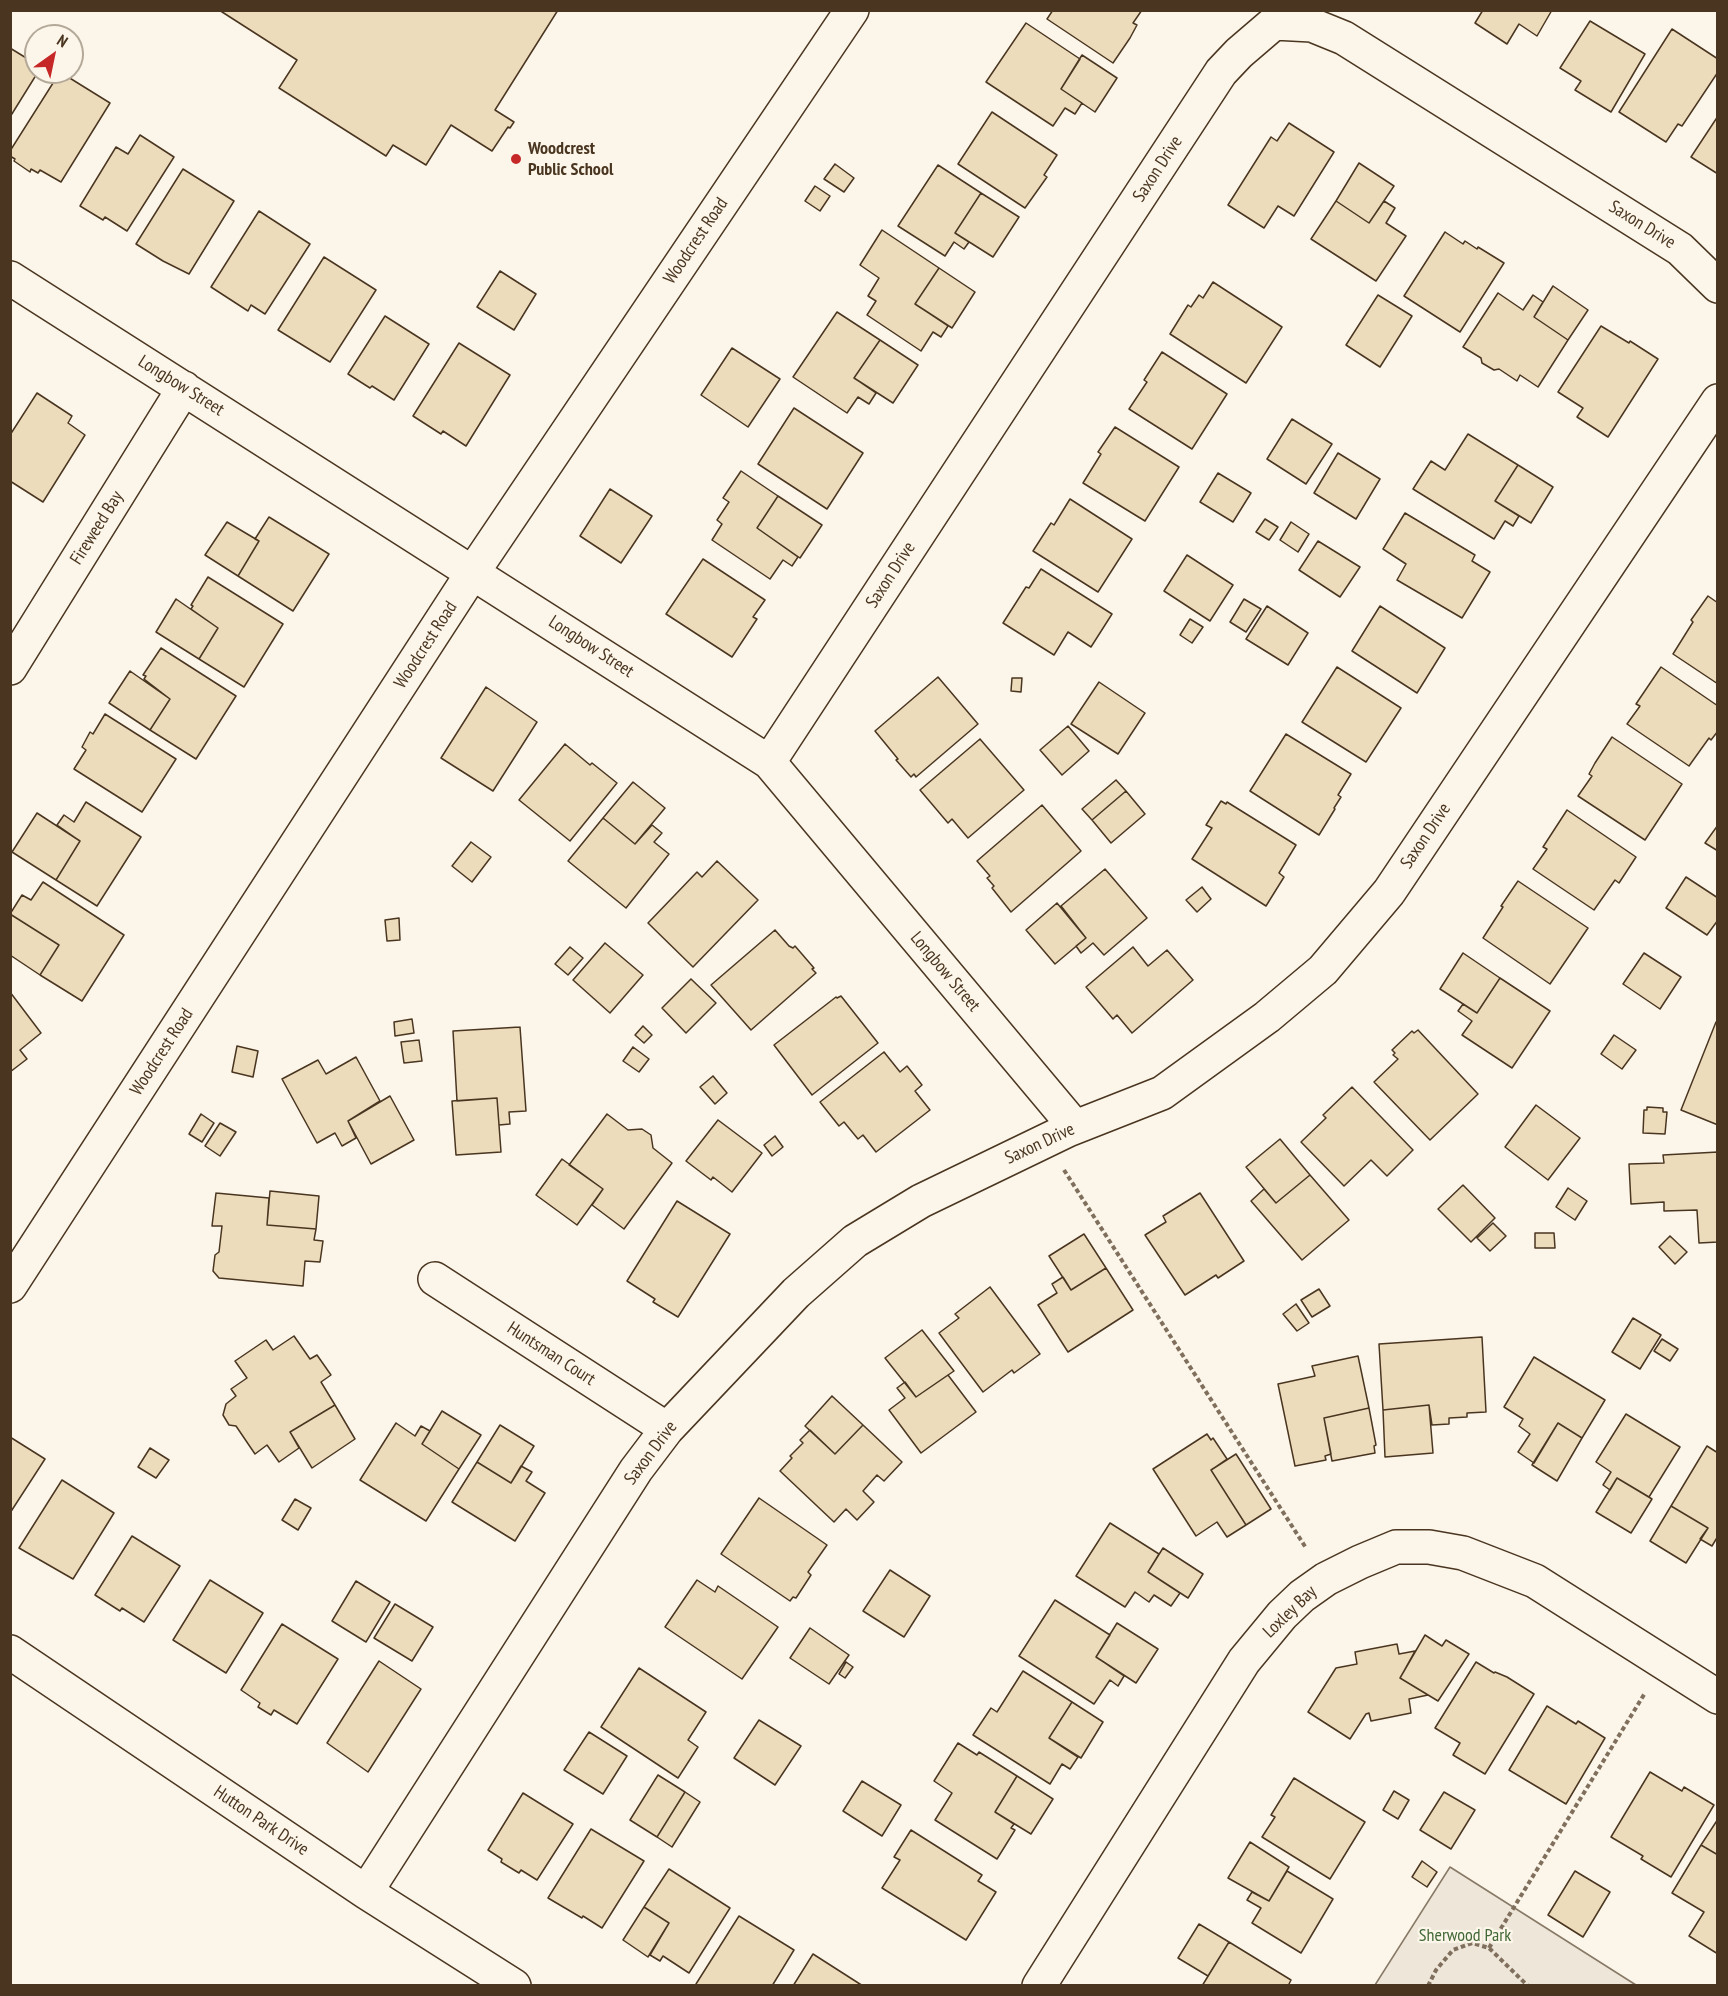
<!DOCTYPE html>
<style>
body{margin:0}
#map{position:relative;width:1728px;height:1996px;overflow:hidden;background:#fbf6e9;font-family:"PT Sans Narrow",sans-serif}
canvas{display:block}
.frame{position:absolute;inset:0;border:12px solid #4a3520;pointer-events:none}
.north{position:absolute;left:24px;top:24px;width:60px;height:60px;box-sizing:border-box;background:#fbf6e9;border:2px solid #b4a999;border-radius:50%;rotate:33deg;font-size:16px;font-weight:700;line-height:24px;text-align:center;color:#4a3520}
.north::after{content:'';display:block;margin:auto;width:21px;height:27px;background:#c62828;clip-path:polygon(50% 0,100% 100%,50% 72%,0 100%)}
</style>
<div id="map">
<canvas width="1728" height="1996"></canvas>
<div class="frame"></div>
<div class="north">N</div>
</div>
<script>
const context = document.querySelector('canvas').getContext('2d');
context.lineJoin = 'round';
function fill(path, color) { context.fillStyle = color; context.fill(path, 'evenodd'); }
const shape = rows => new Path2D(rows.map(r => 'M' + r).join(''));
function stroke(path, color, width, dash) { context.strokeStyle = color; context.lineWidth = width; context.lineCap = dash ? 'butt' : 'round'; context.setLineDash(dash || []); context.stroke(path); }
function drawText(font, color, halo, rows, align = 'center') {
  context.font = font + ' "PT Sans Narrow",sans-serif'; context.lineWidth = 4.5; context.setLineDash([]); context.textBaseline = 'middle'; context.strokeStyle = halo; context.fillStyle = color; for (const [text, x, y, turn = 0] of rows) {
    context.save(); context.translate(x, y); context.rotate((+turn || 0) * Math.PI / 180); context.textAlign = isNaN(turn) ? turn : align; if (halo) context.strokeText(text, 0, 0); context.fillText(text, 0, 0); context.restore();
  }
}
const green = shape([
 [1450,1867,1636,1985,1375,1985,1450,1867]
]);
fill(green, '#ede6d9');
stroke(green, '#887966', 1.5);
const building = shape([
 [219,10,558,10,495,110,514,122,510,128,508,127,492,151,451,125,426,165,393,145,386,156,279,88,297,60,219,10],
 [1053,10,1142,10,1133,23,1137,25,1130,38,1113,63,1047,19,1053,10],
 [1483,10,1552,10,1537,36,1519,24,1507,44,1475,23,1483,10],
 [1590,21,1645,54,1611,112,1575,90,1581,81,1560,68,1590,21],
 [1026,23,1080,59,1061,89,1082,103,1075,114,1065,108,1053,126,986,82,1026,23],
 [1672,29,1718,59,1718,72,1682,126,1678,124,1666,142,1619,112,1672,29],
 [10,48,36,64,36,72,38,72,10,117,10,48],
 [1082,55,1117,78,1095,112,1061,89,1082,55],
 [60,72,110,103,61,182,40,170,38,173,31,169,30,172,14,161,15,159,10,156,10,151,60,72],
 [992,112,1057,155,1044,175,1047,177,1025,208,958,164,992,112],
 [1718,116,1718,174,1691,157,1718,116],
 [1289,123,1334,152,1294,216,1278,206,1264,228,1228,205,1271,137,1277,141,1289,123],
 [140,135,174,157,127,231,105,217,103,220,80,206,116,147,128,154,140,135],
 [1359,163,1394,186,1369,223,1336,201,1359,163],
 [835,164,854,178,844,192,824,179,835,164],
 [938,165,981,193,955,233,969,242,964,249,954,242,945,256,898,226,938,165],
 [183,169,234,201,189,274,163,261,136,244,183,169],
 [815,186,830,196,820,211,805,201,815,186],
 [981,193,1019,217,993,257,955,233,981,193],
 [1336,201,1369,223,1384,201,1395,208,1386,223,1406,236,1376,281,1311,239,1336,201],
 [259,211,310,244,265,314,251,305,248,311,211,287,259,211],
 [882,230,939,268,915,304,948,326,941,337,933,332,921,351,867,315,876,301,868,296,879,278,860,265,882,230],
 [1445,232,1463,244,1465,241,1477,249,1478,247,1504,263,1460,332,1404,296,1445,232],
 [324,257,376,290,330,362,278,330,324,257],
 [939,268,975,292,952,328,915,304,939,268],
 [500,271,536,294,514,330,477,307,500,271],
 [1213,282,1282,327,1246,383,1170,334,1188,305,1191,307,1199,295,1203,298,1213,282],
 [1553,286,1588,310,1568,340,1534,317,1553,286],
 [1498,293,1523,310,1533,295,1543,302,1534,317,1568,340,1538,387,1520,375,1517,381,1499,369,1494,370,1482,363,1481,358,1463,347,1498,293],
 [1378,295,1412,316,1380,367,1346,345,1378,295],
 [837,312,880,340,854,378,876,393,869,404,858,397,847,413,793,377,837,312],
 [385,316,429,344,394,400,372,386,370,388,348,374,385,316],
 [1601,326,1629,343,1630,341,1658,359,1608,437,1577,417,1583,408,1558,392,1601,326],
 [880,340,918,365,893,403,854,378,880,340],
 [459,343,510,375,466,446,443,431,441,434,413,416,459,343],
 [732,348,780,379,748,427,701,395,732,348],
 [1162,352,1227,394,1192,449,1129,409,1147,382,1144,380,1162,352],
 [37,393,72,416,68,423,85,435,43,502,10,481,10,435,37,393],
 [794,408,863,453,827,509,758,464,794,408],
 [1292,419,1332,444,1306,484,1267,459,1292,419],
 [1115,427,1179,467,1145,521,1083,483,1101,454,1098,452,1115,427],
 [1468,434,1518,465,1495,501,1519,516,1513,526,1505,521,1494,539,1413,489,1431,461,1445,470,1468,434],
 [1338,453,1380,479,1356,519,1314,493,1338,453],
 [1518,465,1553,487,1531,523,1495,501,1518,465],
 [741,471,778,496,757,528,798,557,792,566,783,560,770,579,712,540,722,524,717,520,729,502,723,498,741,471],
 [1218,473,1251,493,1233,522,1200,502,1218,473],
 [610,489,652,516,621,563,580,536,610,489],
 [778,496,822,525,800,558,757,528,778,496],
 [1070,499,1132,539,1098,592,1033,551,1051,523,1054,525,1070,499],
 [1405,513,1475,555,1472,561,1490,572,1462,618,1397,580,1406,564,1383,549,1405,513],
 [269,517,329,554,293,611,238,576,259,541,255,539,269,517],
 [1265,519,1278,527,1269,540,1256,532,1265,519],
 [227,522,259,541,238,576,205,555,227,522],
 [1291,522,1309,534,1298,552,1280,540,1291,522],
 [1318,541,1360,567,1340,597,1299,570,1318,541],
 [1187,555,1233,585,1210,621,1164,591,1187,555],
 [703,559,765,600,753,617,757,619,732,657,666,614,703,559],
 [1041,569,1112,614,1091,647,1068,632,1054,655,1003,623,1026,587,1029,588,1041,569],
 [208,577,283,624,244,687,199,659,218,628,191,609,193,606,191,605,208,577],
 [1708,596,1718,603,1718,684,1673,654,1693,622,1691,620,1708,596],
 [176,599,218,628,199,659,156,632,176,599],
 [1244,599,1261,609,1246,632,1230,622,1244,599],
 [1267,606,1308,633,1288,665,1246,639,1267,606],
 [1380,606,1445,648,1417,693,1352,651,1380,606],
 [1190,619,1203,627,1192,643,1180,635,1190,619],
 [161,648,236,696,196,759,150,730,170,699,144,679,146,676,143,675,161,648],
 [1337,667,1401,708,1366,762,1302,722,1337,667],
 [1661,667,1718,706,1718,731,1711,740,1709,738,1689,766,1627,724,1640,706,1636,704,1661,667],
 [130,671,170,699,150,730,109,703,130,671],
 [938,677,978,724,916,777,914,774,911,777,896,760,898,759,875,731,938,677],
 [1012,678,1022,678,1021,692,1011,691,1012,678],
 [1099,682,1145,713,1118,754,1071,724,1099,682],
 [486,687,537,722,493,791,441,758,486,687],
 [105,714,176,759,142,812,74,769,86,750,82,747,90,732,93,734,105,714],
 [1068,726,1089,751,1062,775,1040,750,1068,726],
 [1286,734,1351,774,1338,795,1341,797,1334,808,1335,809,1319,835,1250,791,1286,734],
 [1612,737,1682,784,1645,840,1578,796,1592,776,1589,774,1595,763,1612,737],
 [980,739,1024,790,968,838,952,819,948,823,920,790,980,739],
 [565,744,590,765,592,763,617,783,570,841,519,800,565,744],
 [1116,780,1126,791,1092,820,1082,809,1116,780],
 [633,782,665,808,635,844,603,818,633,782],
 [1126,791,1145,814,1111,843,1092,820,1126,791],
 [1221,801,1226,804,1227,802,1296,845,1279,873,1284,877,1266,906,1192,859,1212,828,1206,825,1221,801],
 [86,802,141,837,97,906,56,880,80,841,57,825,64,815,74,822,86,802],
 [1042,805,1081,851,1011,912,992,888,994,886,987,878,990,876,977,861,1042,805],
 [1567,810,1636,857,1619,883,1615,880,1594,910,1533,869,1547,849,1543,847,1567,810],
 [37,813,80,841,56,880,12,852,37,813],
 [603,818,635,844,652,825,662,833,654,842,669,854,626,908,568,861,603,818],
 [1718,825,1718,851,1705,843,1718,825],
 [471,842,491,857,472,882,452,866,471,842],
 [717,861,758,900,693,967,648,923,697,872,702,877,717,861],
 [1105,869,1147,918,1104,955,1093,943,1081,953,1076,946,1086,938,1061,906,1105,869],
 [1686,877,1718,898,1718,920,1707,935,1666,908,1686,877],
 [1518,881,1588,928,1550,984,1483,938,1503,907,1501,906,1518,881],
 [43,882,124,935,82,1001,40,975,59,945,10,914,22,895,31,900,43,882],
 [1202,887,1211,899,1197,912,1186,900,1202,887],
 [1057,903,1086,938,1055,964,1026,930,1057,903],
 [10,914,59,945,40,975,10,955,10,914],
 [399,918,400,940,387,941,385,920,399,918],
 [775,930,789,946,793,948,795,946,814,968,812,969,816,973,751,1030,711,985,775,930],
 [605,943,643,975,610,1013,573,980,605,943],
 [570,947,583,958,568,975,555,964,570,947],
 [1133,947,1148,966,1167,950,1193,980,1132,1033,1117,1015,1113,1019,1086,987,1133,947],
 [1463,953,1500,978,1477,1013,1440,989,1463,953],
 [1644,953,1681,977,1660,1009,1623,984,1644,953],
 [1500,978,1550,1011,1512,1068,1462,1035,1472,1021,1458,1011,1463,1004,1477,1013,1500,978],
 [691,979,716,1003,686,1033,662,1008,691,979],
 [10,992,41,1033,20,1050,27,1059,10,1072,10,992],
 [841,996,878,1043,812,1095,774,1045,836,997,837,998,841,996],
 [412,1019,414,1033,395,1036,394,1022,412,1019],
 [1716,1022,1718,1022,1718,1125,1681,1110,1716,1022],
 [643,1026,652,1035,644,1043,635,1035,643,1026],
 [520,1027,526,1111,509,1112,510,1124,499,1125,497,1098,457,1101,453,1031,520,1027],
 [1418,1030,1478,1094,1430,1140,1374,1082,1398,1059,1393,1055,1395,1053,1392,1050,1412,1031,1414,1033,1418,1030],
 [1614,1035,1636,1050,1622,1069,1601,1054,1614,1035],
 [419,1040,422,1061,404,1063,401,1042,419,1040],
 [237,1046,258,1051,253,1077,232,1072,237,1046],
 [633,1047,649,1059,639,1072,623,1061,633,1047],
 [884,1052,900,1072,907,1066,922,1085,915,1091,930,1110,876,1152,863,1135,858,1139,844,1122,839,1126,820,1102,884,1052],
 [356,1057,380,1101,348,1121,356,1138,342,1146,335,1133,317,1143,282,1079,318,1060,326,1074,356,1057],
 [713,1076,727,1093,715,1104,700,1087,713,1076],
 [1352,1087,1413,1150,1387,1176,1371,1160,1344,1186,1301,1142,1326,1118,1323,1115,1352,1087],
 [390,1096,414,1140,371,1164,348,1121,390,1096],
 [497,1098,501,1152,456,1155,452,1101,497,1098],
 [1536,1105,1580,1138,1548,1180,1505,1147,1536,1105],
 [1647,1107,1663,1108,1663,1112,1667,1112,1665,1134,1643,1133,1644,1110,1647,1110,1647,1107],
 [201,1114,214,1123,202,1142,189,1134,201,1114],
 [607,1114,628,1130,642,1129,651,1135,653,1148,672,1163,624,1229,592,1205,603,1189,569,1165,607,1114],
 [718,1120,762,1153,732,1192,713,1177,711,1180,686,1161,718,1120],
 [220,1123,236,1132,220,1156,205,1146,220,1123],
 [775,1136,783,1147,772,1156,764,1145,775,1136],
 [1280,1139,1310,1175,1276,1203,1246,1167,1280,1139],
 [1718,1152,1718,1242,1699,1243,1697,1210,1664,1211,1664,1202,1631,1204,1629,1164,1664,1163,1663,1155,1718,1152],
 [562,1159,603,1189,577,1225,536,1195,562,1159],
 [1310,1175,1349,1220,1302,1260,1251,1201,1264,1189,1276,1203,1310,1175],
 [1463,1185,1495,1218,1471,1242,1438,1209,1463,1185],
 [1568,1188,1587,1201,1575,1220,1556,1207,1568,1188],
 [270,1191,319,1196,316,1229,267,1225,270,1191],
 [216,1193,269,1198,267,1225,316,1229,314,1240,323,1241,320,1262,305,1261,303,1286,219,1278,213,1271,215,1255,219,1252,222,1226,212,1226,216,1193],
 [1200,1193,1244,1261,1218,1278,1216,1275,1185,1295,1145,1235,1166,1222,1163,1216,1200,1193],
 [677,1201,730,1234,678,1317,653,1302,655,1299,627,1281,677,1201],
 [1493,1223,1506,1236,1490,1251,1477,1238,1493,1223],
 [1535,1233,1554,1233,1555,1248,1535,1248,1535,1233],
 [1084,1234,1106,1268,1071,1290,1049,1256,1084,1234],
 [1670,1236,1687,1252,1675,1264,1659,1247,1670,1236],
 [1106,1268,1133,1310,1068,1352,1038,1305,1057,1293,1052,1284,1063,1277,1071,1290,1106,1268],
 [990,1287,1040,1354,1014,1373,1012,1370,983,1392,939,1333,959,1318,955,1314,990,1287],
 [1319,1289,1330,1306,1312,1317,1301,1300,1319,1289],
 [1296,1304,1309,1323,1297,1331,1283,1314,1296,1304],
 [1633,1318,1661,1335,1640,1369,1612,1352,1633,1318],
 [922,1330,954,1371,916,1397,885,1358,922,1330],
 [294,1336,310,1359,317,1355,331,1375,321,1382,335,1405,290,1432,299,1448,279,1462,267,1445,255,1454,236,1426,229,1425,223,1415,226,1404,236,1396,231,1389,247,1378,235,1361,266,1340,273,1350,294,1336],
 [1482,1337,1486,1412,1467,1413,1467,1417,1449,1418,1449,1424,1432,1425,1429,1405,1383,1410,1379,1344,1482,1337],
 [1662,1339,1678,1349,1670,1361,1654,1351,1662,1339],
 [1358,1356,1369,1408,1324,1418,1331,1454,1325,1456,1326,1460,1295,1466,1278,1384,1315,1376,1312,1366,1358,1356],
 [1534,1357,1605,1400,1582,1438,1558,1423,1534,1463,1518,1452,1530,1434,1519,1426,1523,1419,1504,1407,1534,1357],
 [948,1375,976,1412,921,1453,889,1410,905,1398,897,1388,905,1382,916,1397,948,1375],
 [832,1396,863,1425,835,1454,805,1426,832,1396],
 [335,1405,355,1439,312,1468,290,1432,335,1405],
 [1429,1405,1433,1453,1385,1457,1383,1410,1429,1405],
 [1369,1408,1376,1445,1374,1446,1375,1453,1332,1461,1324,1418,1369,1408],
 [442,1411,481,1435,459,1469,422,1444,442,1411],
 [1626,1414,1680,1447,1649,1497,1617,1478,1610,1490,1603,1485,1611,1472,1596,1462,1626,1414],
 [396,1423,415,1436,421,1426,430,1431,422,1444,459,1469,426,1521,360,1480,396,1423],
 [1558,1423,1582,1438,1557,1481,1532,1465,1558,1423],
 [500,1425,534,1446,511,1483,477,1462,500,1425],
 [863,1425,902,1462,884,1481,877,1475,863,1491,874,1502,857,1520,846,1509,834,1522,780,1471,792,1458,790,1456,803,1443,800,1440,810,1430,835,1454,863,1425],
 [1207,1434,1211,1440,1213,1438,1227,1459,1211,1470,1246,1525,1227,1537,1217,1522,1196,1536,1153,1469,1207,1434],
 [10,1437,45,1459,10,1513,10,1437],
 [1707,1446,1718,1453,1718,1536,1712,1546,1700,1539,1708,1528,1671,1506,1707,1446],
 [150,1448,169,1460,156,1478,138,1467,150,1448],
 [1236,1454,1271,1509,1246,1525,1211,1470,1236,1454],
 [477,1462,511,1483,521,1466,532,1472,526,1481,545,1493,515,1541,452,1502,477,1462],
 [1617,1478,1652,1499,1631,1533,1596,1512,1617,1478],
 [62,1480,114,1513,73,1579,19,1548,62,1480],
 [759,1498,827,1545,808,1572,811,1575,796,1598,793,1597,790,1601,721,1554,759,1498],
 [295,1499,311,1508,298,1530,282,1520,295,1499],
 [1671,1506,1708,1528,1686,1563,1650,1541,1671,1506],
 [1110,1523,1159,1554,1148,1572,1180,1593,1171,1606,1154,1595,1149,1602,1135,1592,1125,1607,1076,1576,1110,1523],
 [132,1536,180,1566,144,1622,122,1608,120,1611,95,1595,132,1536],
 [1163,1548,1203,1574,1188,1598,1148,1572,1163,1548],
 [890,1570,930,1596,904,1637,863,1611,890,1570],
 [210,1580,263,1613,226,1673,173,1640,210,1580],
 [697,1580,715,1592,718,1586,778,1627,742,1679,665,1627,697,1580],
 [356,1581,390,1602,366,1642,332,1621,356,1581],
 [1055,1600,1110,1635,1096,1657,1124,1676,1118,1686,1110,1680,1094,1704,1019,1656,1055,1600],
 [395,1604,433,1627,412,1661,374,1638,395,1604],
 [1117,1623,1158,1649,1136,1683,1096,1657,1117,1623],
 [282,1624,338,1659,297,1724,274,1710,271,1715,258,1707,260,1703,241,1690,282,1624],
 [810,1628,849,1655,829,1684,790,1658,810,1628],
 [1425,1635,1442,1646,1446,1640,1469,1654,1438,1701,1400,1678,1425,1635],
 [1397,1644,1399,1654,1415,1651,1400,1678,1428,1695,1409,1699,1411,1713,1371,1721,1369,1713,1366,1714,1350,1739,1308,1712,1336,1668,1357,1664,1355,1652,1397,1644],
 [379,1661,421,1689,368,1772,327,1743,379,1661],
 [846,1662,853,1667,845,1678,839,1674,846,1662],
 [1476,1662,1494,1673,1495,1672,1507,1677,1534,1694,1485,1774,1453,1755,1460,1743,1435,1728,1476,1662],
 [639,1668,706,1712,688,1740,698,1747,678,1778,601,1727,639,1668],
 [1023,1671,1072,1702,1049,1738,1078,1757,1070,1769,1062,1764,1050,1784,973,1735,991,1708,997,1712,1023,1671],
 [1072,1702,1103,1722,1081,1758,1049,1738,1072,1702],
 [1547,1706,1576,1724,1578,1721,1605,1738,1566,1804,1509,1770,1547,1706],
 [759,1720,801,1746,775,1785,734,1758,759,1720],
 [589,1732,627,1756,603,1794,564,1770,589,1732],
 [958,1743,977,1755,979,1752,1017,1776,995,1812,1014,1824,1011,1828,1015,1830,997,1859,935,1820,952,1793,934,1781,958,1743],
 [1650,1772,1682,1791,1684,1787,1714,1805,1671,1877,1641,1859,1643,1856,1611,1837,1650,1772],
 [658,1775,685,1792,657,1837,630,1820,658,1775],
 [1017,1776,1053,1799,1031,1834,995,1812,1017,1776],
 [1294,1778,1365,1822,1330,1879,1262,1837,1275,1817,1271,1815,1294,1778],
 [862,1781,901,1805,882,1836,843,1811,862,1781],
 [1394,1791,1409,1800,1398,1819,1383,1810,1394,1791],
 [685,1792,700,1802,672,1847,657,1837,685,1792],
 [1444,1792,1475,1810,1451,1849,1420,1830,1444,1792],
 [523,1793,573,1824,537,1880,521,1870,519,1873,501,1862,502,1859,488,1850,523,1793],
 [1718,1819,1718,1855,1701,1845,1718,1819],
 [591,1829,644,1861,602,1928,583,1916,582,1918,548,1898,591,1829],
 [911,1830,982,1875,978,1881,996,1892,966,1940,882,1888,900,1860,894,1857,911,1830],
 [1250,1842,1289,1867,1269,1901,1228,1878,1250,1842],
 [1701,1845,1718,1855,1718,1954,1689,1936,1704,1912,1672,1893,1701,1845],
 [1422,1861,1437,1872,1427,1887,1412,1877,1422,1861],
 [669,1869,730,1908,689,1973,663,1956,660,1961,650,1955,669,1923,644,1907,669,1869],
 [1287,1871,1333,1899,1301,1953,1252,1923,1261,1908,1247,1900,1252,1892,1269,1901,1287,1871],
 [1575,1871,1610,1892,1583,1937,1548,1915,1575,1871],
 [644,1907,669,1923,648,1957,623,1940,644,1907],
 [739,1916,794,1950,772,1986,698,1986,696,1984,739,1916],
 [1199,1924,1229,1942,1208,1976,1178,1958,1199,1924],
 [1229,1942,1291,1980,1288,1986,1202,1986,1229,1942],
 [813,1954,863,1986,793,1986,813,1954]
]);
fill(building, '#ecdcbc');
stroke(building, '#4a3520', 1.5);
const minor = shape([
 [10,278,769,762,1075,1127],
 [10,668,184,388],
 [769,762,1221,72,1239,53,1274,23,1312,25,1344,38,1680,249,1718,286],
 [435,1279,667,1429],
 [10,1286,473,572,852,10],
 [10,1652,366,1892,514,1986],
 [366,1892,636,1470,667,1429,796,1293,855,1241,921,1201,1068,1130,1162,1093,1267,1017,1323,970,1389,892,1718,401],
 [1039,1986,1244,1661,1282,1615,1302,1596,1326,1579,1360,1562,1396,1547,1429,1547,1463,1553,1535,1581,1718,1697]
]);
stroke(minor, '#4a3520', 36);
stroke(shape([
 [1064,1170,1306,1548],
 [1489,1948,1645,1693],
 [1428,1986,1436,1970,1453,1950,1472,1943,1489,1948,1528,1986]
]), '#7f6f5c', 4, [4.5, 3]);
stroke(minor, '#fbf6e9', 33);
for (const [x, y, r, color] of [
 [516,159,6,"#c62828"]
]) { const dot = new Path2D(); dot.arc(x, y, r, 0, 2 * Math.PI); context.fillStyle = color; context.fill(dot); stroke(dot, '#fbf6e9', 2); }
drawText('bold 18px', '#4a3520', '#fbf6e9', [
 ["Woodcrest",528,149],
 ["Public School",528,170]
], 'left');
drawText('18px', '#4a3520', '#fbf6e9', [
 ["Saxon Drive",1158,169,-57],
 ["Saxon Drive",1642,225,32],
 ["Woodcrest Road",696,241,-56],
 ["Longbow Street",181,386,32],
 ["Fireweed Bay",97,528,-58],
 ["Saxon Drive",891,575,-57],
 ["Woodcrest Road",426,645,-57],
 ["Longbow Street",591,647,33],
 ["Saxon Drive",1426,836,-56],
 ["Longbow Street",945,972,50],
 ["Woodcrest Road",162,1052,-57],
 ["Saxon Drive",1040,1144,-25],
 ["Huntsman Court",551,1354,33],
 ["Saxon Drive",651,1453,-53],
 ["Loxley Bay",1290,1612,-44],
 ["Hutton Park Drive",261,1821,34]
]);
drawText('18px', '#436837', '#fbf6e9', [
 ["Sherwood Park",1465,1936]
]);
</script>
